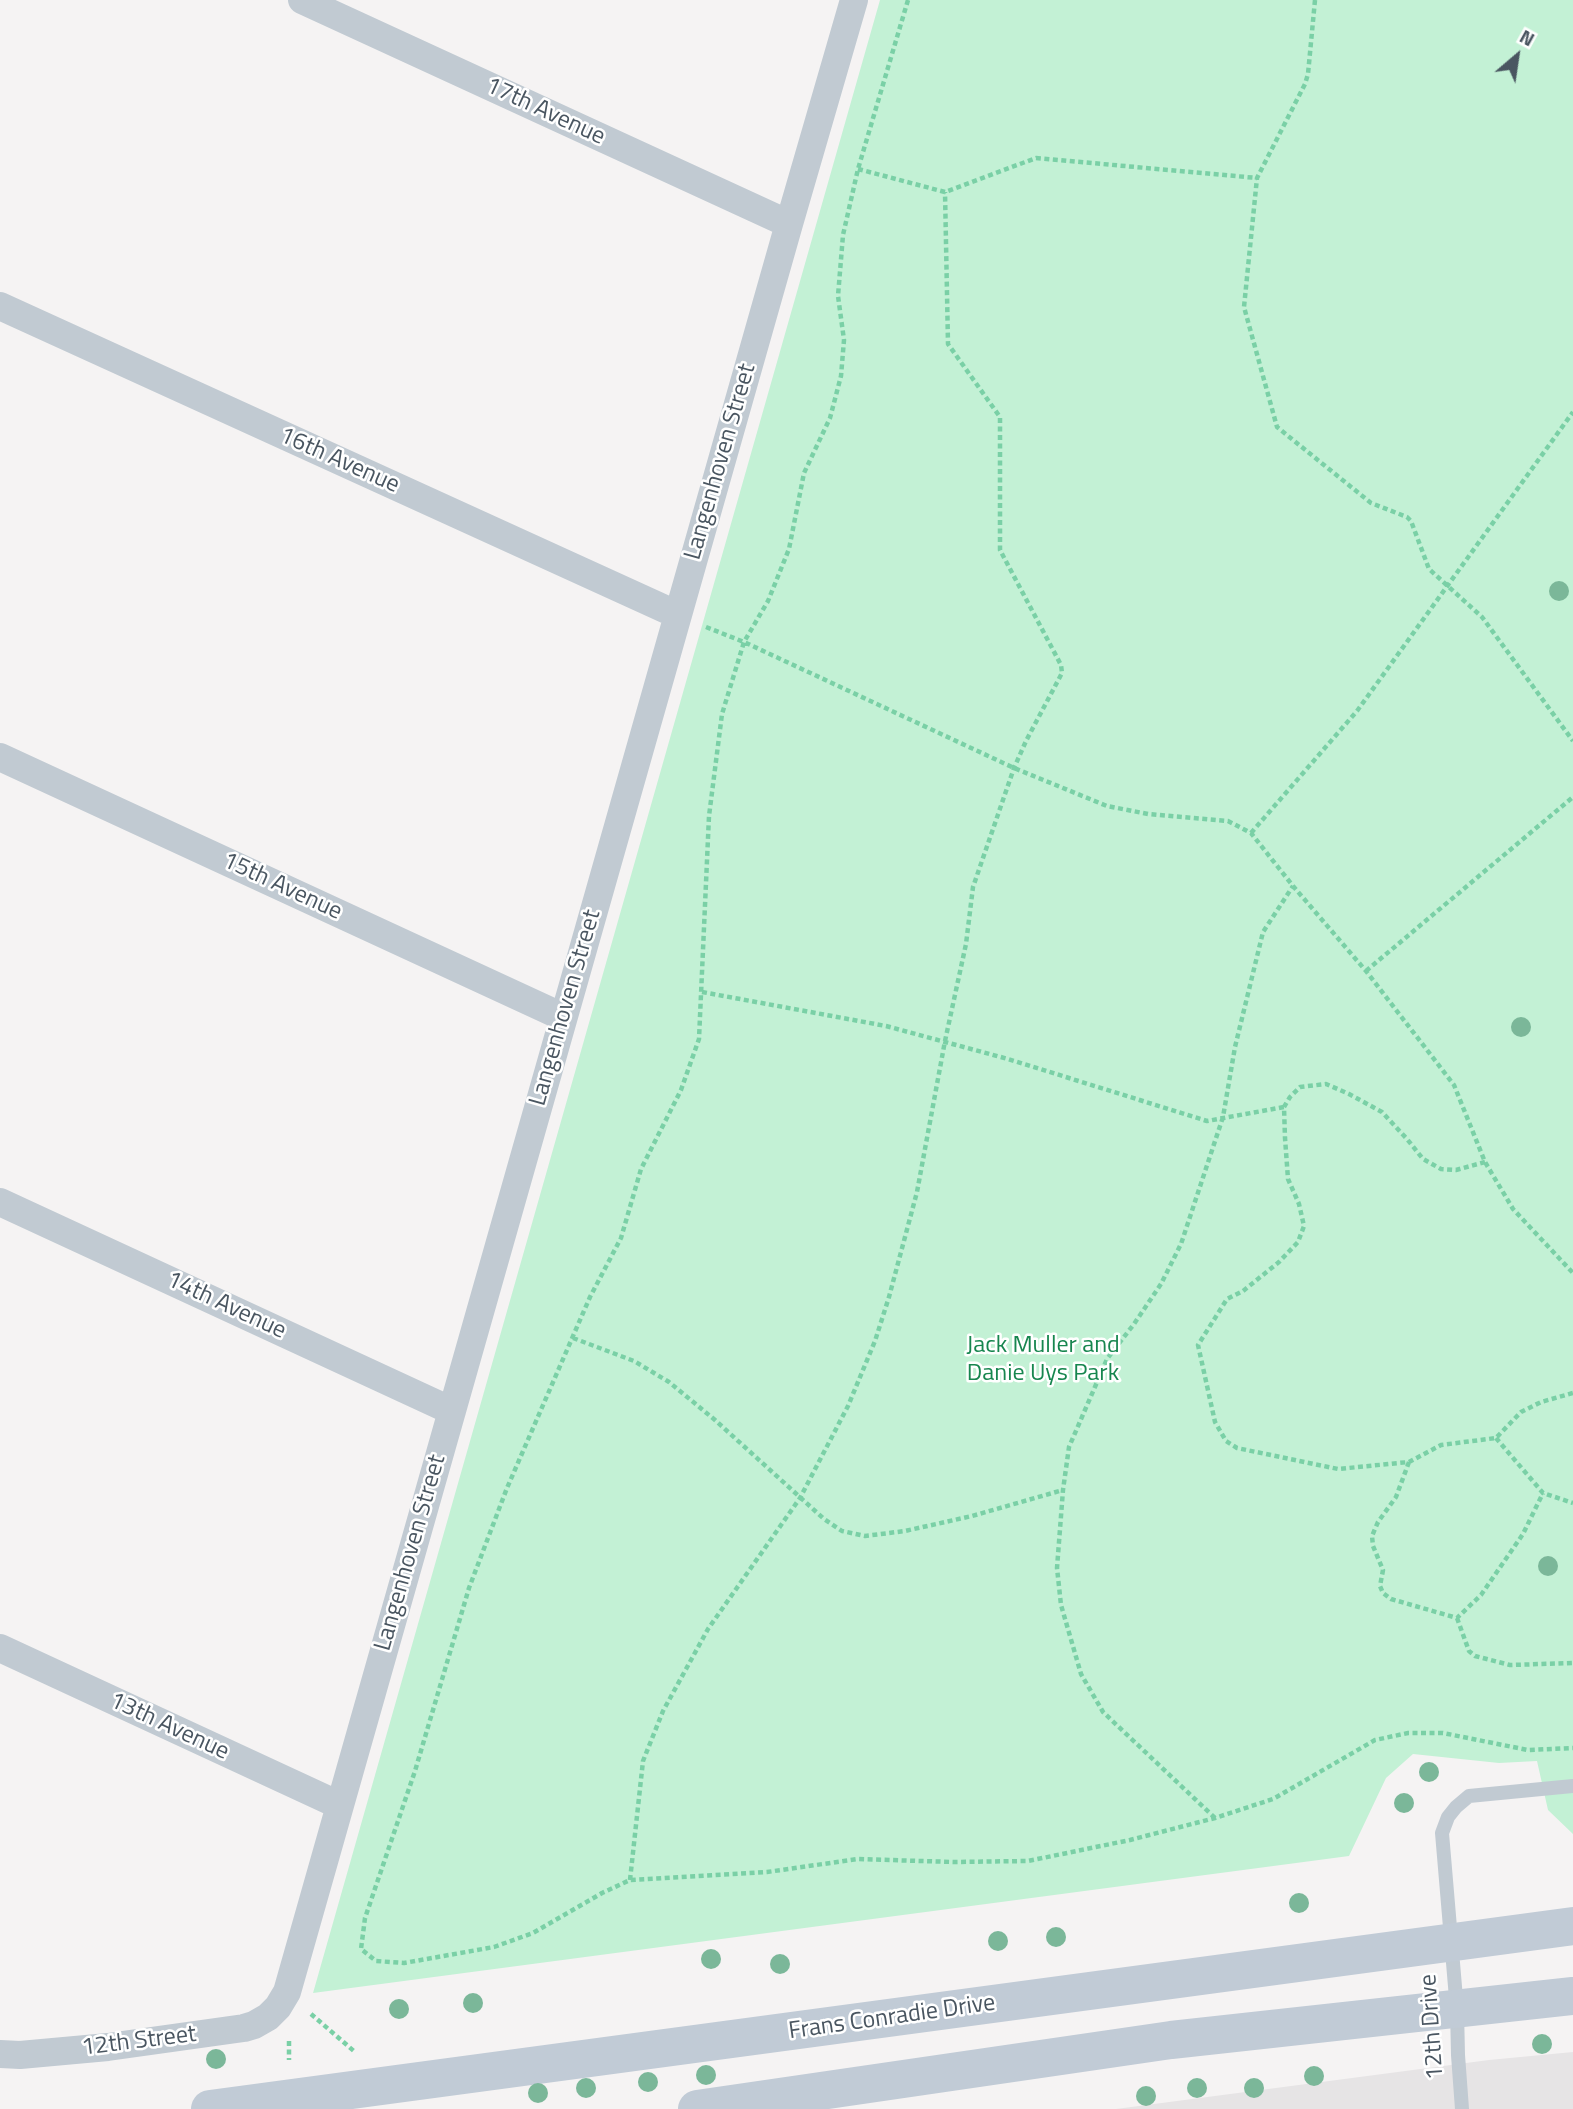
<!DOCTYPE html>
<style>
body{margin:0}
#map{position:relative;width:1573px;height:2109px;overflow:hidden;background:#f5f3f3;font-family:"Titillium Web",sans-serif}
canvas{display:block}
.north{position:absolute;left:1482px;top:21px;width:70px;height:70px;-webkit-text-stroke:5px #fff;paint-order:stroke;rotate:29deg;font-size:19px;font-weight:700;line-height:28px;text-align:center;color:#4a5661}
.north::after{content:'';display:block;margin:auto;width:24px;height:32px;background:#4a5661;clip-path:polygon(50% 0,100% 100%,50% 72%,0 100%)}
</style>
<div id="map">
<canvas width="1573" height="2109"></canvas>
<div class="north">N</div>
</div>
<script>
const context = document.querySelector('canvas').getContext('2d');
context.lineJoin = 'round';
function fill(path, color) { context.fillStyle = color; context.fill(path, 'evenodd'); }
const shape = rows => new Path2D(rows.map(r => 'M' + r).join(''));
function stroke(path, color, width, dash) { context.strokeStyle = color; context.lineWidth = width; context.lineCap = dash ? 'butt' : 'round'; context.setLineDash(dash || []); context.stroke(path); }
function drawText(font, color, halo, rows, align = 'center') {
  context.font = font + ' "Titillium Web",sans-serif'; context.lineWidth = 5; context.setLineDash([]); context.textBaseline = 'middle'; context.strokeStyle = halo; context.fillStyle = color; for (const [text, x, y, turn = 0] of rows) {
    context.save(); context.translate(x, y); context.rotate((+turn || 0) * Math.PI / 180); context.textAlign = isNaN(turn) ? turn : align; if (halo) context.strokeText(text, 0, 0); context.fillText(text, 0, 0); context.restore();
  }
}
fill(shape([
 [1573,2052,1573,2109,1116,2109,1489,2060]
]), '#e6e4e5');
fill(shape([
 [880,0,1573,0,1573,1834,1548,1810,1537,1761,1499,1763,1413,1754,1386,1778,1349,1856,313,1993]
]), '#c3f1d5');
stroke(shape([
 [908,0,858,169,843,235,838,296,844,340,841,376,830,418,804,473,789,549,768,601,744,642,722,714,709,816,699,1039,681,1090,641,1169,621,1238,590,1297,507,1488,469,1588,415,1771,365,1918,361,1949,376,1961,404,1963,494,1947,533,1933,602,1893,630,1880,767,1872,858,1859,953,1862,1028,1861,1130,1840,1215,1818,1273,1799,1375,1740,1408,1733,1443,1733,1528,1750,1573,1748],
 [1315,0,1308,74,1305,84,1257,178,1244,307,1277,427,1371,503,1407,517,1411,521,1429,569,1482,617,1573,741],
 [858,169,945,192,1036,158,1257,178],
 [706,627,744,642,1014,768,1107,806,1148,814,1228,821,1251,833,1293,886,1366,971,1454,1085,1485,1162,1513,1209,1573,1273],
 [1251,833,1357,711,1573,412],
 [1366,971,1573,797],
 [702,992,886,1026,1008,1059,1207,1121,1284,1107],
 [1485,1162,1456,1170,1441,1169,1423,1159,1407,1139,1382,1112,1349,1094,1326,1084,1300,1087,1290,1097,1284,1107,1285,1138,1288,1179,1299,1204,1304,1226,1298,1242,1279,1262,1243,1291,1227,1299,1198,1345,1215,1422,1226,1441,1237,1448,1338,1469,1409,1462,1441,1445,1496,1438,1521,1412,1541,1402,1573,1393],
 [573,1338,634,1361,669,1382,715,1420,824,1519,842,1531,865,1536,905,1531,972,1516,1063,1490],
 [1496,1438,1543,1493,1573,1503],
 [1409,1462,1396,1497,1378,1522,1372,1536,1373,1546,1383,1570,1380,1586,1383,1593,1391,1599,1457,1618,1481,1595,1523,1534,1543,1493],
 [1457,1618,1469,1651,1475,1656,1510,1665,1573,1663],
 [1215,1818,1103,1712,1081,1674,1061,1605,1057,1568,1063,1490,1069,1447,1107,1359,1134,1324,1161,1284,1181,1244,1223,1117,1235,1047,1263,932,1293,886],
 [630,1880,643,1761,663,1711,708,1629,800,1498,848,1406,875,1341,889,1297,917,1192,945,1041,966,944,973,887,1014,768,1026,741,1062,673,1061,665,1000,550,1000,417,948,344,945,192],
 [311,2014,355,2052],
 [289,2041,289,2060]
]), '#7ad0a6', 4.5, [5, 3.5]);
stroke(shape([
 [1462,2109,1458,2055,1457,2010,1442,1833,1448,1817,1456,1807,1469,1796,1573,1786]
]), '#c1cad2', 14);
stroke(shape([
 [302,0,789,224],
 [0,306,678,615],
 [0,757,563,1017],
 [0,1202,452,1411],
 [0,1648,339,1805],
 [0,2054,20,2055,108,2047,244,2028,254,2025,268,2017,278,2007,287,1992,789,224,854,0]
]), '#c1cad2', 28);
stroke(shape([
 [210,2109,1573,1926],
 [697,2109,1171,2040,1573,1996]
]), '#c1cbd6', 38);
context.fillStyle = '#7bb799';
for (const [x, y] of [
 [1559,591],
 [1521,1027],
 [1548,1566],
 [1429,1772],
 [1404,1803],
 [1299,1903],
 [1056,1937],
 [998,1941],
 [711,1959],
 [780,1964],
 [473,2003],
 [399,2009],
 [1542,2044],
 [216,2059],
 [706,2075],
 [1314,2076],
 [648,2082],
 [586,2088],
 [1197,2088],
 [1254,2088],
 [538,2093],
 [1146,2096]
]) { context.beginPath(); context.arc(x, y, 10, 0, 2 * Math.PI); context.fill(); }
drawText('24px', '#4a5661', '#fff', [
 ["17th Avenue",545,112,25],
 ["16th Avenue",339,461,24],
 ["Langenhoven Street",721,462,-74],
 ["15th Avenue",282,887,25],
 ["Langenhoven Street",566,1008,-74],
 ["14th Avenue",226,1306,25],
 ["Langenhoven Street",411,1553,-74],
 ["13th Avenue",169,1727,25],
 ["Frans Conradie Drive",892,2018,-8],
 ["12th Drive",1433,2027,-94],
 ["12th Street",139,2042,-7]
]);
drawText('24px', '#17864f', '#fff', [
 ["Jack Muller and",1043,1346],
 ["Danie Uys Park",1043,1374]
]);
</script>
